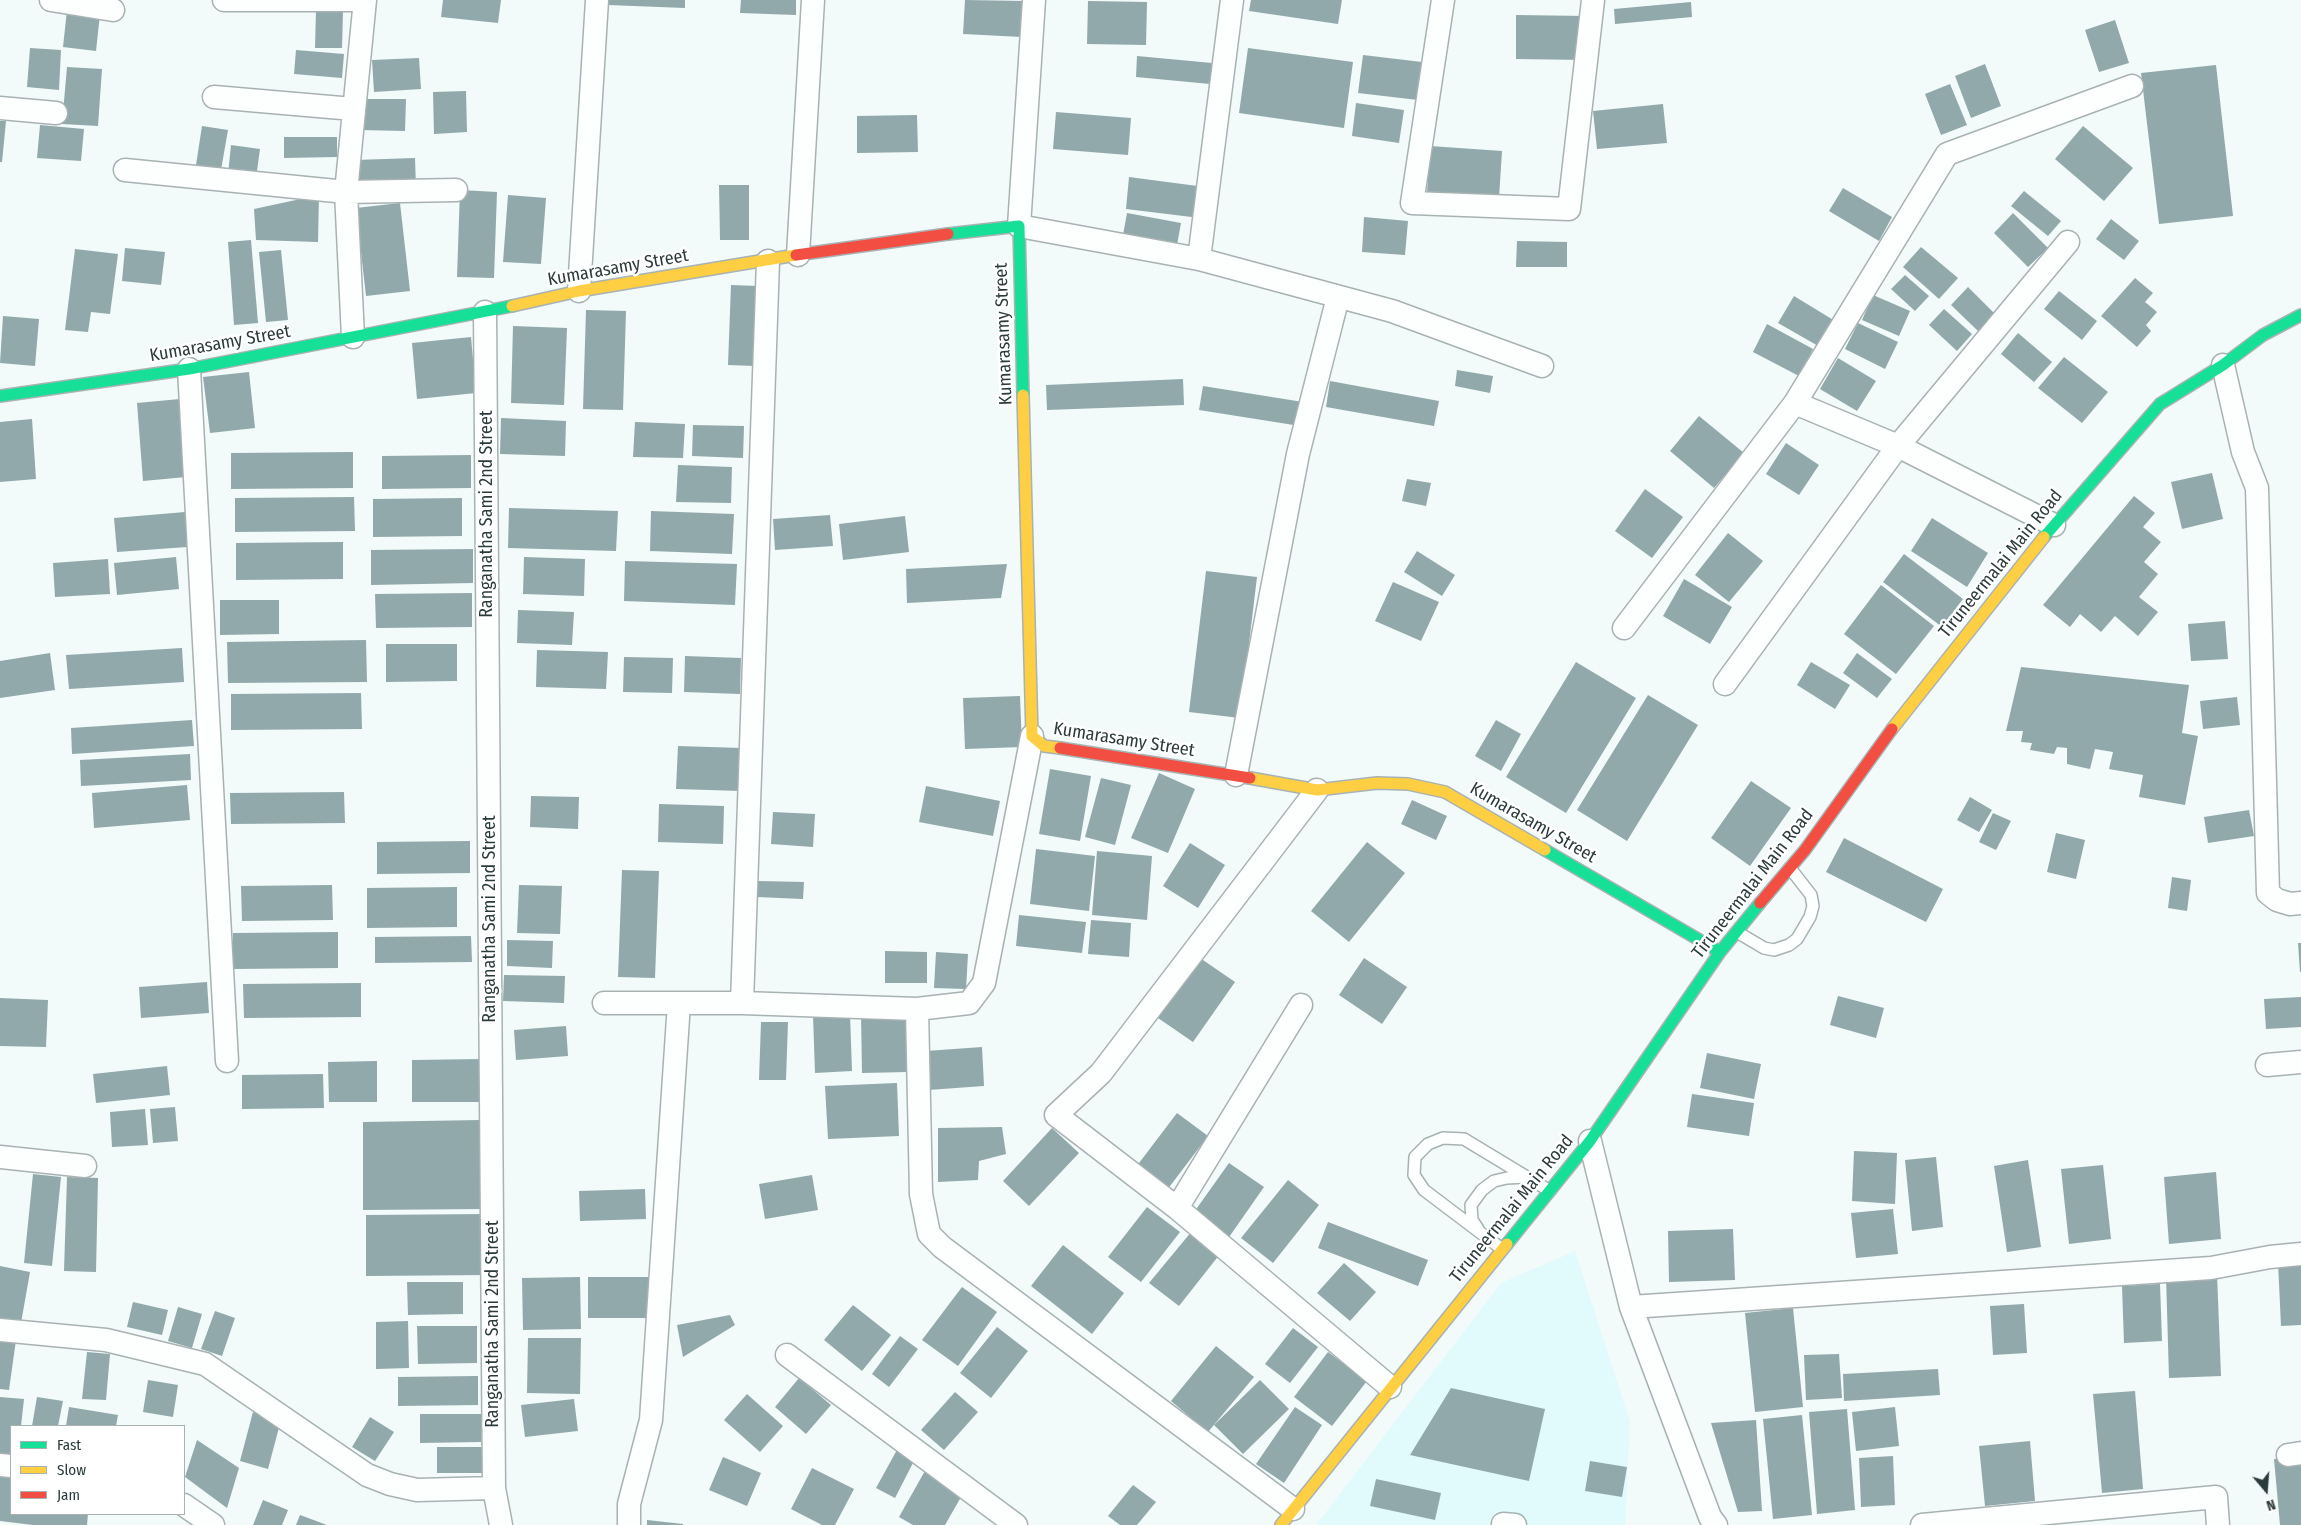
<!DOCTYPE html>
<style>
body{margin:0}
#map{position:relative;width:2301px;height:1525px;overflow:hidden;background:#f2fafa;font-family:"Fira Sans Condensed",sans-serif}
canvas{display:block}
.legend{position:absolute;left:10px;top:1425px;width:175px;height:90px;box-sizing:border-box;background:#fff;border:1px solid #aab1b1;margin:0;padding:6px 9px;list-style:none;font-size:15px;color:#2b3b3c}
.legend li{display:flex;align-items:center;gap:10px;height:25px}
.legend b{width:25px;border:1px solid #aab1b1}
.north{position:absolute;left:2241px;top:1465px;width:50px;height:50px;-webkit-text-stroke:4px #fff;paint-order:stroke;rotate:162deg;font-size:14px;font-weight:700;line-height:20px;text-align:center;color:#2b3b3c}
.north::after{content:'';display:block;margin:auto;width:18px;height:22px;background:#2b3b3c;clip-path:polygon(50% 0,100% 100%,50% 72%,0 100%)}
</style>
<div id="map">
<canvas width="2301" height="1525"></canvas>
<ul class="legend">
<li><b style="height:6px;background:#16e098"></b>Fast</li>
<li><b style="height:6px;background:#ffcf43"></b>Slow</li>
<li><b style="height:6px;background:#f24e42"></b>Jam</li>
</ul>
<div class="north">N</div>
</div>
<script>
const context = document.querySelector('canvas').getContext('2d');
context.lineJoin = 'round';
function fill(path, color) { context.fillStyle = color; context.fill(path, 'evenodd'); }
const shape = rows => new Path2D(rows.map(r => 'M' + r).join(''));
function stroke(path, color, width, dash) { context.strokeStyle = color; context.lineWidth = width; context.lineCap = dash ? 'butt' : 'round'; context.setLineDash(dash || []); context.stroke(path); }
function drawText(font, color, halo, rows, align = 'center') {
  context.font = font + ' "Fira Sans Condensed",sans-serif'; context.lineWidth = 5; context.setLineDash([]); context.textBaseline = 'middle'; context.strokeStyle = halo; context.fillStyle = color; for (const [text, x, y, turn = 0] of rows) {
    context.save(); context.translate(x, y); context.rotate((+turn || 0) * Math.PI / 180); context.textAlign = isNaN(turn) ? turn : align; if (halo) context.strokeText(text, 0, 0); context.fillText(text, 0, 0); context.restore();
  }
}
fill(shape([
 [1575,1251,1630,1422,1625,1525,1316,1525,1501,1283]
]), '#e1fbfc');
fill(shape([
 [443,0,501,0,498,23,441,17],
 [609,0,685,0,685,8,608,5],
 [741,0,796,0,796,15,740,13],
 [965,0,1025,1,1022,37,963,34],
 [1251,0,1342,0,1338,24,1249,11],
 [1088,1,1147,2,1146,45,1087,44],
 [1691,2,1692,17,1615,24,1614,9],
 [67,10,100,14,96,51,63,47],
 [316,11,343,11,342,48,315,48],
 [1516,15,1587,16,1586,60,1516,59],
 [2115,20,2129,63,2099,72,2085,30],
 [30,48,61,50,59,90,27,87],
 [1248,48,1353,62,1344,128,1239,113],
 [296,50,344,54,342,78,294,74],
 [1363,55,1422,62,1418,100,1358,93],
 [1137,56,1212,63,1210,84,1136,77],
 [419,58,421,89,374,92,372,60],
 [1985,64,2001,106,1971,118,1955,76],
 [2216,65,2233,216,2159,224,2141,73],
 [67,67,102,69,98,126,62,124],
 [1950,84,1967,125,1941,135,1925,94],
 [466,91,467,132,434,134,433,92],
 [360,99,406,99,405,131,359,130],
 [1356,103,1404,110,1399,143,1352,136],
 [1663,104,1667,143,1597,149,1593,111],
 [1056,112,1131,118,1128,155,1053,149],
 [917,115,918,152,857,153,857,116],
 [0,121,6,121,2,162,0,162],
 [40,125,84,129,81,161,37,158],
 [202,126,228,130,221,170,196,165],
 [2083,126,2133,168,2104,201,2055,159],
 [284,137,337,137,337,157,284,158],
 [231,145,260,149,256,178,228,175],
 [1430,146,1502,151,1499,198,1427,193],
 [415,158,416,188,355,189,355,160],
 [1129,177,1205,187,1200,218,1126,209],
 [719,185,749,185,749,240,720,240],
 [1843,188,1892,217,1879,241,1829,211],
 [460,190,497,192,494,278,457,277],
 [2024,191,2061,221,2048,236,2011,206],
 [319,195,318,242,256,240,254,209],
 [508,195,546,198,541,264,503,262],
 [400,203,410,291,366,296,356,208],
 [1127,213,1181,223,1177,245,1123,235],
 [2013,213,2048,248,2028,267,1994,233],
 [1364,217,1408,221,1405,255,1362,252],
 [2111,219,2139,241,2124,260,2096,239],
 [251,240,258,323,234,325,228,242],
 [1517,241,1567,242,1567,267,1516,267],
 [1921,247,1958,278,1939,299,1903,267],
 [125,248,165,252,161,285,122,281],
 [75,249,118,254,110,314,91,312,88,332,65,330],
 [281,250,288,320,266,322,259,252],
 [1905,275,1929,296,1915,311,1891,289],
 [2135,278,2153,293,2145,302,2157,312,2146,325,2151,331,2137,347,2101,316],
 [731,285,758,286,755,366,728,365],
 [1968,287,1995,314,1978,331,1951,305],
 [2059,291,2097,321,2082,340,2044,309],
 [1873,295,1910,311,1899,336,1862,320],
 [1794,296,1835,321,1820,347,1778,323],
 [1944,309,1972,334,1957,351,1929,325],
 [586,310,626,311,623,410,583,409],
 [3,316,39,319,35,366,0,363],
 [1858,323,1898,342,1885,369,1845,349],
 [1767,324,1813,349,1799,376,1753,352],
 [513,326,567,328,564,405,511,403],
 [2018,333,2052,362,2034,382,2001,354],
 [471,337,476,393,417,399,412,343],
 [2064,357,2108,392,2082,423,2038,388],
 [1838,358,1876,381,1857,411,1820,389],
 [1457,370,1493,376,1490,393,1455,386],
 [249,372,255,428,210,433,203,377],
 [1183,379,1184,405,1047,410,1046,385],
 [1330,381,1439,401,1434,426,1326,407],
 [1203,386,1303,402,1300,426,1199,410],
 [180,399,186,477,143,481,137,403],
 [1699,416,1744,453,1714,488,1670,451],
 [501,418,566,421,565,456,500,454],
 [32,419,36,479,0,482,0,422],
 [635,422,685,424,683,458,633,457],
 [693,425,744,426,743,458,692,456],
 [1786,443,1819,465,1799,495,1766,474],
 [353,452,353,488,231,489,231,453],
 [471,455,471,488,382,489,382,456],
 [678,465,732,467,731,503,676,502],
 [2212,473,2223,519,2182,529,2171,482],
 [1407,479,1431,483,1426,506,1402,501],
 [1645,489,1683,517,1652,558,1615,531],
 [2134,496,2155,513,2143,527,2161,542,2144,562,2158,574,2139,597,2158,612,2138,636,2115,616,2101,632,2080,614,2070,627,2043,605],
 [354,497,355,531,235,532,235,498],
 [462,498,462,536,373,537,373,499],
 [509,508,618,511,616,551,508,548],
 [651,511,734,514,732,554,650,551],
 [185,512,187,547,117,552,114,518],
 [830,515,833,546,775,550,773,519],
 [905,516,909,552,843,560,839,524],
 [1932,518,1988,553,1967,587,1911,551],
 [1728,533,1763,561,1729,602,1695,575],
 [343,542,343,579,236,580,236,543],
 [473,549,473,583,371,585,371,550],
 [1417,551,1455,575,1442,596,1404,572],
 [1904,554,1963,599,1942,627,1883,582],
 [176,557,179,589,117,595,114,563],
 [524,557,585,559,584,596,523,594],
 [108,559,110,594,55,597,53,563],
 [625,561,737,564,735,605,624,601],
 [1007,564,1001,598,907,603,906,569],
 [1206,571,1257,577,1240,718,1189,712],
 [1684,579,1732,607,1710,644,1663,616],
 [1393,582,1439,602,1421,641,1375,621],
 [1881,585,1934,626,1896,674,1844,634],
 [472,593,472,627,376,628,375,594],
 [220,600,279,600,279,634,220,635],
 [518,610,574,612,572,645,517,643],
 [2225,621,2228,659,2191,661,2188,624],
 [366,640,367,682,228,683,227,642],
 [386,644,457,644,457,681,386,682],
 [182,648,184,682,69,689,66,655],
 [537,650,608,652,606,689,536,687],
 [50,653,55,690,0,698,0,661],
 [1857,653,1892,679,1877,698,1843,673],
 [685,656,741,658,740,694,684,692],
 [624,657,673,658,672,693,623,692],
 [1576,662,1636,698,1566,813,1506,777],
 [1811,662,1850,685,1835,709,1797,685],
 [2021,667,2189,685,2182,733,2198,736,2185,805,2139,797,2143,775,2109,769,2113,752,2095,749,2090,769,2067,764,2067,748,2057,747,2054,754,2030,750,2032,743,2021,742,2023,731,2006,731],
 [361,693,362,729,231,730,231,694],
 [1648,695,1698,725,1627,841,1577,810],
 [1020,696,1022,747,965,749,963,698],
 [2237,697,2240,725,2203,729,2200,701],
 [192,720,194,746,72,754,71,728],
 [1496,720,1521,734,1501,771,1475,756],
 [678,746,742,748,741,791,676,789],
 [190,754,191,780,81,786,80,760],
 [1050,769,1091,776,1080,841,1039,834],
 [1159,773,1195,789,1168,853,1131,838],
 [1101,778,1131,785,1115,845,1085,837],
 [1751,781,1791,808,1750,866,1711,838],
 [187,785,190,820,94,828,92,793],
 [926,786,1000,801,993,836,919,822],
 [344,792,345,823,231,824,230,793],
 [531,796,579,797,578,829,530,827],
 [1970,797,1992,810,1979,832,1957,820],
 [1412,800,1447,816,1436,840,1401,824],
 [659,804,724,806,723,844,658,842],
 [2249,810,2254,836,2208,843,2204,817],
 [773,812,815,814,813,847,771,844],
 [1993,813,2011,821,1996,850,1979,842],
 [2056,833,2085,840,2076,879,2047,872],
 [1844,838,1943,889,1926,922,1826,872],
 [470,841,470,873,377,874,377,842],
 [1367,842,1405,873,1349,942,1311,911],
 [1190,843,1225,865,1198,908,1163,886],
 [1036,849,1095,856,1089,911,1030,904],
 [1097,851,1152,856,1147,920,1092,915],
 [622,870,659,871,655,978,618,977],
 [2172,877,2191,880,2187,911,2168,908],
 [758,881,804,882,803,899,757,897],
 [332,885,333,920,242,921,241,886],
 [519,885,562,886,560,934,517,933],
 [457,887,457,927,367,928,367,888],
 [1019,915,1086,922,1082,953,1016,946],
 [1091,920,1131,923,1129,957,1088,954],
 [338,932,338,968,233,969,233,933],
 [471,936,472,962,375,963,375,937],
 [507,940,553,941,552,968,507,966],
 [2298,943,2301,943,2301,972,2300,972],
 [885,951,927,952,927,983,885,983],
 [936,952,968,954,966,989,934,988],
 [1200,958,1235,982,1193,1042,1158,1018],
 [1364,958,1407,987,1382,1024,1339,995],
 [504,975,565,976,564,1003,503,1001],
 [207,982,209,1013,141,1018,139,987],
 [361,983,361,1017,244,1018,243,984],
 [1838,996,1884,1008,1876,1038,1830,1025],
 [2301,997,2301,1027,2266,1029,2264,999],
 [0,998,48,1000,46,1047,0,1046],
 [907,1012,908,1072,862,1073,861,1013],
 [850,1014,852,1071,815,1073,813,1015],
 [761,1022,788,1022,786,1080,759,1080],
 [566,1026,568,1056,516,1060,514,1030],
 [982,1047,984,1086,928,1090,926,1051],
 [1707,1053,1761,1064,1754,1099,1700,1088],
 [483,1059,483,1102,412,1102,412,1060],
 [377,1061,377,1102,329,1102,328,1062],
 [167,1066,170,1095,96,1103,93,1074],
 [323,1074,324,1108,242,1109,242,1075],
 [897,1083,899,1136,828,1139,825,1086],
 [1692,1094,1754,1103,1749,1136,1687,1127],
 [175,1107,178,1141,153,1143,150,1109],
 [145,1109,148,1145,112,1147,110,1112],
 [1177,1113,1208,1136,1167,1190,1136,1167],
 [481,1120,482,1209,363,1210,363,1122],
 [1002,1127,1006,1154,979,1161,978,1180,938,1182,938,1128],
 [1052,1128,1079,1153,1029,1206,1003,1181],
 [1854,1151,1897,1153,1895,1204,1852,1201],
 [1936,1157,1943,1227,1912,1231,1905,1160],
 [2028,1160,2041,1247,2007,1252,1994,1166],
 [1229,1163,1264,1187,1227,1240,1192,1215],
 [2103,1165,2111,1239,2069,1244,2061,1169],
 [2216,1172,2221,1239,2169,1244,2164,1177],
 [33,1174,61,1177,52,1266,24,1263],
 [812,1175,818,1210,765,1219,759,1184],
 [67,1177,98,1178,96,1272,64,1271],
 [1288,1180,1319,1205,1273,1263,1241,1238],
 [645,1189,646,1219,580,1221,579,1191],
 [1147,1207,1180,1232,1141,1282,1108,1257],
 [1893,1209,1898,1254,1856,1258,1851,1213],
 [488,1214,488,1275,366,1276,366,1215],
 [1328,1222,1428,1260,1418,1286,1318,1248],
 [1733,1229,1735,1280,1669,1282,1668,1231],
 [1192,1231,1220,1254,1179,1306,1149,1283],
 [1063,1245,1124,1293,1092,1334,1031,1286],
 [2301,1261,2301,1325,2281,1326,2278,1262],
 [1344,1263,1376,1292,1350,1321,1317,1293],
 [0,1266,30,1272,21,1323,0,1319],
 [2217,1274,2221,1376,2169,1378,2166,1276],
 [580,1277,581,1329,523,1330,522,1278],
 [588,1277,648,1277,648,1318,588,1318],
 [407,1282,463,1282,463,1314,408,1315],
 [2160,1284,2162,1341,2124,1343,2122,1286],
 [962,1287,997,1312,958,1366,922,1340],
 [133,1302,168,1310,162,1335,127,1327],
 [2024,1304,2027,1353,1993,1355,1990,1306],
 [853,1305,891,1335,862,1371,824,1340],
 [178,1307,202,1314,192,1348,168,1341],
 [1793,1308,1803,1407,1755,1412,1745,1313],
 [215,1311,235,1318,222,1356,201,1349],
 [730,1315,735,1325,683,1357,677,1325],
 [408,1321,409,1368,376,1369,376,1322],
 [417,1326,477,1326,477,1363,418,1364],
 [997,1327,1028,1351,991,1398,960,1373],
 [1293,1328,1318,1347,1290,1383,1265,1364],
 [900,1336,918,1349,889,1387,872,1374],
 [0,1338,16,1340,9,1390,0,1389],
 [528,1338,581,1338,580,1394,527,1393],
 [1216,1346,1254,1377,1208,1432,1171,1401],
 [87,1352,110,1354,106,1400,82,1399],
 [1328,1352,1367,1381,1332,1426,1294,1397],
 [1839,1354,1842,1398,1806,1400,1804,1355],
 [1938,1369,1940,1395,1844,1401,1843,1374],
 [478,1376,478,1405,398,1406,398,1377],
 [799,1378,831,1405,806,1434,775,1407],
 [148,1380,178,1385,173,1417,143,1412],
 [1260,1380,1289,1409,1243,1454,1214,1425],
 [1451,1388,1545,1409,1529,1481,1410,1455],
 [2135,1391,2143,1489,2102,1493,2093,1394],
 [955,1392,978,1412,944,1450,921,1430],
 [747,1394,783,1426,760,1452,724,1420],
 [0,1397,24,1399,21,1426,11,1426,11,1456,0,1455],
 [37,1397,63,1401,58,1426,32,1426],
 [574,1399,578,1431,525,1437,521,1405],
 [69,1407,118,1415,116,1426,66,1426],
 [1295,1407,1322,1425,1284,1483,1256,1464],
 [1895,1407,1899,1446,1856,1451,1852,1412],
 [1847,1409,1855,1510,1817,1514,1809,1412],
 [253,1412,281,1420,268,1469,240,1461],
 [420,1414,481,1414,481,1442,420,1443],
 [1802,1415,1812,1515,1773,1519,1763,1419],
 [370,1417,394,1432,375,1461,352,1447],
 [1756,1420,1762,1511,1738,1512,1711,1423],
 [197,1440,239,1468,227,1508,185,1477],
 [2030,1441,2035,1501,1985,1506,1979,1446],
 [437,1447,488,1447,488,1473,437,1473],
 [898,1448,916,1457,895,1498,876,1488],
 [1893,1456,1895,1505,1861,1507,1859,1458],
 [723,1457,761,1473,747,1506,709,1490],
 [2301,1457,2301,1525,2280,1525,2274,1459],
 [1590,1461,1627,1467,1622,1497,1585,1491],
 [812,1468,854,1489,835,1525,822,1525,791,1509],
 [926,1469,965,1490,945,1525,913,1525,899,1517],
 [0,1476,11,1477,11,1514,88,1514,87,1525,33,1525,0,1521],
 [1376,1479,1441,1493,1435,1520,1370,1506],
 [1133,1485,1156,1502,1137,1525,1120,1525,1108,1516],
 [263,1500,288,1510,282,1525,253,1525],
 [300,1515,327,1525,296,1525],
 [647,1520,683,1524,683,1525,647,1525]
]), '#91a9aa');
const lane = shape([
 [1737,932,1764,948,1774,950,1789,945,1797,939,1810,917,1813,906,1811,895,1790,868],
 [1478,1229,1472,1220,1471,1205,1482,1190,1494,1181,1507,1178,1526,1177],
 [1502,1249,1424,1190,1414,1175,1415,1157,1428,1144,1443,1138,1464,1139,1550,1191]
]);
const street = shape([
 [51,0,113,10],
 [224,0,365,0],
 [1034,0,1019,226,1199,259,1392,311,1542,366],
 [1443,0,1412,203,1569,209,1593,0],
 [214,97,353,109],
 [0,108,56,113],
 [125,170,346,192,456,190],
 [798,255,813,0],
 [1199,259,1232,0],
 [579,291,597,0],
 [485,312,494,1488,501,1525],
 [353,337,346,192,365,0],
 [2223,365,2243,452,2257,488,2268,893,2277,900,2290,904,2301,903],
 [189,369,227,1061],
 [1795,403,1898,446,2054,525],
 [1624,628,1795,403,1947,154,2132,86],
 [1725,684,1898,446,2068,242],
 [1236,775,1298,454,1338,297],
 [1317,790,1101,1073,1056,1115,1177,1208,1390,1387],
 [604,1003,742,1003,917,1009,969,1003,984,983,1032,736],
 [742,1003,768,261],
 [917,1009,921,1194,929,1234,942,1247,1293,1509],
 [2267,1065,2301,1062],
 [1590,1141,1631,1307,1710,1517,1716,1525],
 [0,1157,85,1166],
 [1177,1208,1301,1005],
 [1631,1307,2211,1268,2270,1257,2301,1254],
 [0,1330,106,1340,205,1364,367,1475,390,1484,417,1490,494,1488],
 [787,1355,1016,1525],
 [2288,1455,2301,1453],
 [0,1465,11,1466],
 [184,1505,213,1525],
 [1503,1524,1515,1525],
 [629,1525,629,1504,651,1420,679,1003],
 [1922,1525,2216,1497,2218,1525]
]);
const fast = shape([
 [948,234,1019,226,1023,395],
 [0,396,189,369,512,306],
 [2044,537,2160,404,2223,365,2263,335,2301,315],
 [1545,850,1720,952],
 [1507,1244,1590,1141,1720,952,1760,903]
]);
const slow = shape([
 [512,306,579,291,796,255],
 [1023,395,1032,736,1044,746,1060,748],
 [1892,729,2044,537],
 [1250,778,1317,790,1377,783,1408,784,1445,792,1545,850],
 [1281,1525,1507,1244]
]);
const jam = shape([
 [796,255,948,234],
 [1060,748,1250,778],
 [1760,903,1805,850,1892,729]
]);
stroke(lane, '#a8b2b2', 14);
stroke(street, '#a8b2b2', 25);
stroke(fast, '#a8b2b2', 14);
stroke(slow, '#a8b2b2', 14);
stroke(jam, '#a8b2b2', 14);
stroke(lane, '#fdfefe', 11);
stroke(street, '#fdfefe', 22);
stroke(fast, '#16e098', 11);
stroke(slow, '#ffcf43', 11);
stroke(jam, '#f24e42', 11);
drawText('18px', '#2b3b3c', '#fff', [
 ["Kumarasamy Street",618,268,-10],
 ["Kumarasamy Street",1004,334,-92],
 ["Kumarasamy Street",220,344,-10],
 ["Ranganatha Sami 2nd Street",487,514,-90],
 ["Tiruneermalai Main Road",2001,564,-51],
 ["Kumarasamy Street",1124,740,9],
 ["Kumarasamy Street",1533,823,30],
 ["Tiruneermalai Main Road",1753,884,-52],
 ["Ranganatha Sami 2nd Street",490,919,-90],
 ["Tiruneermalai Main Road",1512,1209,-51],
 ["Ranganatha Sami 2nd Street",493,1324,-90]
]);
</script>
